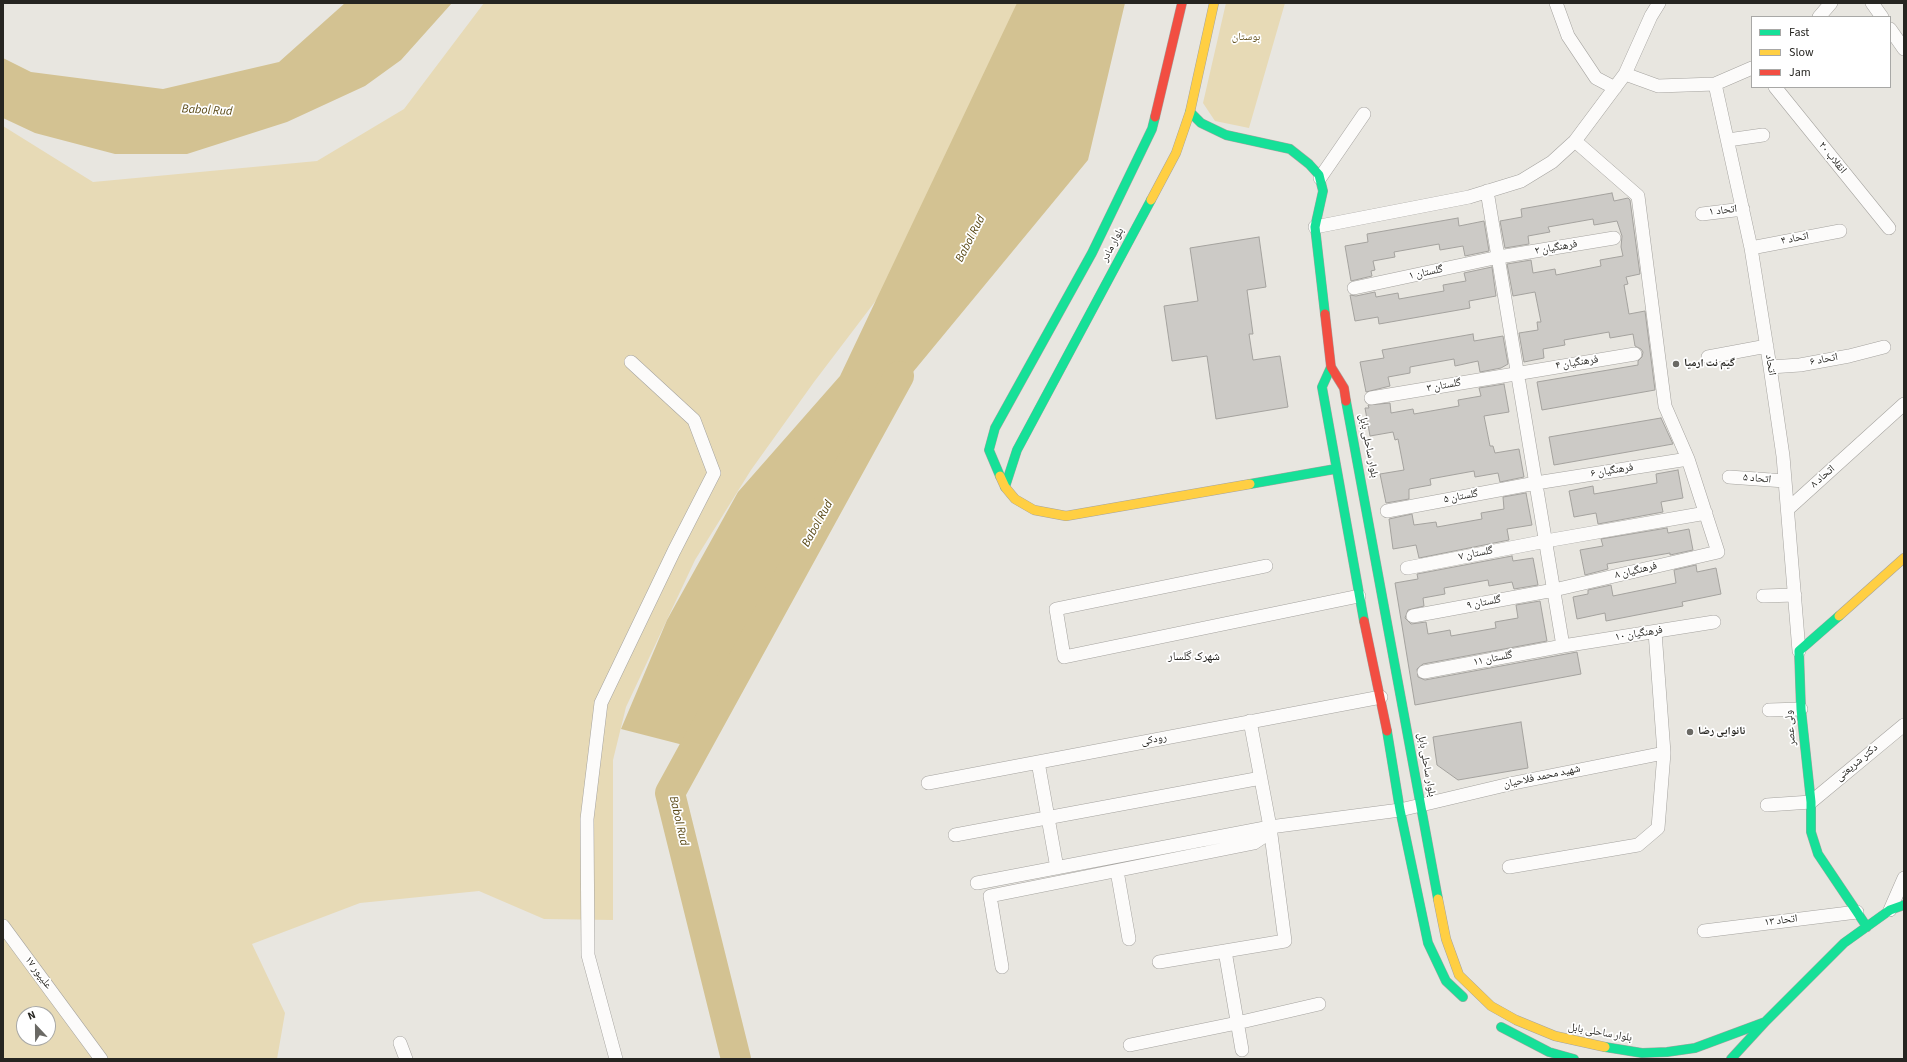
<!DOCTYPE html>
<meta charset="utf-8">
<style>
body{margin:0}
#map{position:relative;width:1907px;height:1062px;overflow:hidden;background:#e8e6e0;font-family:"Source Sans 3",sans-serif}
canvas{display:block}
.frame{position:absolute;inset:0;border:4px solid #262521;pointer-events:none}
.legend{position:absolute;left:1751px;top:16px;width:140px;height:72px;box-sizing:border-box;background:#fff;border:1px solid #a8a8a6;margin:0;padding:5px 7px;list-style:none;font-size:12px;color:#262521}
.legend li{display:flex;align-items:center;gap:8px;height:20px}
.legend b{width:20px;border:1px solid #a8a8a6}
.north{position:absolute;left:16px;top:1006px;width:40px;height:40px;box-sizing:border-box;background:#fff;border:1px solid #a8a8a6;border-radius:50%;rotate:338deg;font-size:11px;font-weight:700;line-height:16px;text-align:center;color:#262521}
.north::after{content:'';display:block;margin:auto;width:14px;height:18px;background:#6a6964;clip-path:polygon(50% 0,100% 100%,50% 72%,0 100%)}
</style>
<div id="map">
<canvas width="1907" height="1062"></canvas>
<div class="frame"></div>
<ul class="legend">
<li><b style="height:5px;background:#16e098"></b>Fast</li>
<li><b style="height:5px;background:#ffcf43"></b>Slow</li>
<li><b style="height:5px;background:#f24e42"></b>Jam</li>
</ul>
<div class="north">N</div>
</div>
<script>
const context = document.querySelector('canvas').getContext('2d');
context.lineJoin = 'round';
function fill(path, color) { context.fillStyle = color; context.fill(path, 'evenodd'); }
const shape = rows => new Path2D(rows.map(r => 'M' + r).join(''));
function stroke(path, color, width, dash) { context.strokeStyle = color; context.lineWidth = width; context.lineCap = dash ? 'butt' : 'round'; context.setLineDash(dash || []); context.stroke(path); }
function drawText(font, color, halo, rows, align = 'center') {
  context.font = font + ' "Source Sans 3","Noto Naskh Arabic",sans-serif'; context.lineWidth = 3.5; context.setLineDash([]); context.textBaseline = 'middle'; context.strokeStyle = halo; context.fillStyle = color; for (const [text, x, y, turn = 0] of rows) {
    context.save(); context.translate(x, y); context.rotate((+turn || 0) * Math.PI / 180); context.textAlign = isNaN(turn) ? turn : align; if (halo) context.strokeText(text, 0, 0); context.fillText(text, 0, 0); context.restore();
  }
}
fill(shape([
 [484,3,1044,3,912,253,814,382,751,470,695,560,626,707,613,760,613,920,544,919,479,891,360,903,252,944,285,1013,277,1059,3,1059,3,126,93,182,317,161,404,109],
 [24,1014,48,1014,48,1038,24,1038],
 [1226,3,1285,3,1249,128,1215,121,1203,103]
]), '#e7dab6');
fill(shape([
 [345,3,452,3,401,60,365,86,287,122,187,154,115,154,35,133,3,118,3,58,31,72,163,89,279,62],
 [1017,3,1125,3,1088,160,880,412,695,748,621,729,667,620,738,492,840,376]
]), '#d3c292');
stroke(shape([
 [736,1059,670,793,899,376]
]), '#d3c292', 30);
const building = shape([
 [1612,193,1614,201,1628,198,1630,200,1640,274,1626,277,1628,284,1624,285,1629,314,1645,311,1655,390,1542,410,1537,382,1638,365,1638,361,1642,357,1643,352,1641,349,1635,346,1633,334,1610,338,1609,332,1564,340,1565,345,1543,349,1544,358,1524,362,1519,333,1538,330,1537,322,1541,322,1535,292,1513,296,1507,264,1531,260,1533,273,1555,269,1556,275,1601,266,1600,260,1623,256,1621,247,1622,236,1617,221,1594,225,1593,219,1548,227,1550,232,1528,236,1529,244,1505,248,1500,221,1522,217,1521,209,1612,193],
 [1458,218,1459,226,1484,221,1489,251,1465,256,1463,246,1440,250,1439,244,1394,252,1395,257,1373,261,1375,270,1371,271,1372,276,1351,281,1345,246,1368,242,1367,234,1458,218],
 [1259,237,1266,287,1247,290,1253,334,1249,334,1253,360,1280,356,1288,407,1216,419,1207,356,1172,361,1164,306,1198,301,1190,248,1259,237],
 [1492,267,1496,296,1469,301,1470,308,1379,324,1378,317,1355,321,1350,295,1356,296,1375,292,1376,297,1398,293,1399,299,1444,291,1443,285,1466,281,1464,273,1492,267],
 [1473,334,1474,341,1503,336,1508,364,1501,368,1480,372,1478,361,1455,366,1454,359,1410,367,1410,373,1388,377,1390,386,1366,392,1360,362,1384,358,1382,350,1473,334],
 [1504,384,1509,412,1484,416,1490,446,1493,446,1495,453,1519,449,1524,477,1500,482,1498,473,1475,477,1474,471,1430,479,1431,485,1409,489,1409,499,1386,503,1380,474,1404,470,1398,439,1395,440,1393,432,1370,436,1365,408,1369,408,1368,405,1390,403,1391,413,1413,409,1414,414,1459,406,1458,400,1481,396,1479,388,1504,384],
 [1661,418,1673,444,1554,465,1549,437,1661,418],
 [1678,470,1683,498,1661,502,1663,512,1598,524,1596,513,1574,517,1569,491,1593,486,1594,494,1657,483,1656,474,1678,470],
 [1526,493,1532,525,1507,529,1509,540,1419,558,1416,545,1393,549,1389,519,1412,514,1414,525,1436,522,1437,527,1482,519,1481,513,1504,509,1503,497,1526,493],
 [1667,528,1668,533,1689,529,1693,550,1670,555,1670,553,1607,564,1608,569,1585,575,1580,550,1603,546,1601,539,1667,528],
 [1512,556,1513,561,1533,558,1538,585,1514,589,1512,582,1489,586,1488,580,1444,588,1445,594,1423,598,1424,606,1408,610,1405,618,1411,624,1426,622,1428,634,1450,630,1451,636,1496,628,1495,622,1518,618,1516,605,1540,601,1547,641,1423,664,1417,669,1418,677,1425,680,1577,652,1581,674,1415,705,1395,583,1418,579,1417,574,1512,556],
 [1696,565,1697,572,1716,568,1721,594,1682,602,1683,606,1606,621,1605,613,1577,619,1573,597,1588,594,1588,590,1611,585,1613,596,1676,583,1674,570,1696,565],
 [1521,722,1528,768,1458,780,1437,765,1433,737,1521,722]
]);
fill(building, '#cccac6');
stroke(building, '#a4a29e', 1);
const street = shape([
 [1556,3,1568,36,1596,78,1615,88],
 [1872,3,1882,17],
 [1819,17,1831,3],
 [1890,29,1904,49],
 [1625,74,1658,86,1715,84,1752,68],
 [1715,84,1751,248,1770,367,1783,456,1799,651],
 [1775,87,1889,228],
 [1728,140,1763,135],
 [1320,178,1364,114],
 [1487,191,1563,646],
 [1702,214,1743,209],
 [1315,227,1469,197,1521,181,1552,162,1575,141,1625,74,1651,16,1659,3],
 [1751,248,1840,231],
 [1354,288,1499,257,1614,238],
 [1708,357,1767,346],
 [1770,367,1800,365,1849,356,1884,347],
 [1371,398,1635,354],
 [1729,477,1785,481],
 [1788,509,1904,404],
 [1387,511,1536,483,1688,459],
 [1266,566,1056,609,1064,657,1359,596],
 [1407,568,1546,541,1706,513],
 [1763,596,1795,595],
 [1413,616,1554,590,1718,552,1688,459,1665,406,1638,196,1575,141],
 [1424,672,1563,646,1714,622],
 [1769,710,1801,709],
 [1038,762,1057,868],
 [928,783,1381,697],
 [1767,805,1811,802,1904,725],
 [955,835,1261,778],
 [1509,867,1638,845,1658,828,1664,753,1655,632],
 [1117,871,1129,939],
 [977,883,1270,827,1400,810,1514,783,1664,753],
 [1890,910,1904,878],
 [3,926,101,1059],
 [1704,931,1857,912],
 [1225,951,1242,1050],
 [1159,962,1285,941,1270,827,1250,721],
 [1002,967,990,896,1254,843,1263,837,1270,827],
 [400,1043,406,1059],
 [1130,1045,1237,1023,1319,1004],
 [616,1059,588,955,587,819,601,703,674,551,714,473,694,420,631,362]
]);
const fast = shape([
 [1190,112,1201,123,1226,135,1290,149,1309,164,1319,175,1323,191,1315,227,1325,314],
 [1331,367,1322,387,1364,621],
 [1346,401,1438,899],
 [1000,476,989,450,995,428,1092,253,1152,129,1155,117],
 [1250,484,1335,469],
 [1005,487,1017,450,1151,200],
 [1839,616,1799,651,1801,709,1811,802,1811,832,1818,854,1867,927],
 [1387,731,1400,810,1428,943,1446,981,1463,997],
 [1501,1027,1549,1052,1574,1059],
 [1605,1047,1642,1053,1667,1052,1695,1048,1765,1022],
 [1731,1059,1765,1022,1844,943,1890,910,1904,905]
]);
const slow = shape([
 [1151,200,1176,153,1190,112,1214,3],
 [1000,476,1005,487,1015,499,1034,510,1066,516,1250,484],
 [1839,616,1904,558],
 [1438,899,1446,939,1459,975,1491,1006,1516,1020,1555,1036,1605,1047]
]);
const jam = shape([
 [1155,117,1182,3],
 [1325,314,1331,367,1344,388,1346,401],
 [1364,621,1387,731]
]);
stroke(street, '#a5a39f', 14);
stroke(fast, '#a5a39f', 10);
stroke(slow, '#a5a39f', 10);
stroke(jam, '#a5a39f', 10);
stroke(street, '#fcfbfa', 13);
stroke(fast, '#16e098', 9);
stroke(slow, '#ffcf43', 9);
stroke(jam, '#f24e42', 9);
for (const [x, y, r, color] of [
 [1676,364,4,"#6a6964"],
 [1690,732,4,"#6a6964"]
]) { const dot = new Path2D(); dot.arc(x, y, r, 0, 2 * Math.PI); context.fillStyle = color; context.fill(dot); stroke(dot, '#fff', 1.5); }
drawText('11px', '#62511f', '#fff', [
 ["بوستان",1246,38]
]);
drawText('11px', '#262521', '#fff', [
 ["انقلاب ۲۰",1832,158,51],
 ["اتحاد ۱",1723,211,-7],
 ["اتحاد ۴",1795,239,-11],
 ["بلوار مادر",1113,245,-62],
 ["فرهنگیان ۲",1556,248,-10],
 ["گلستان ۱",1426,273,-12],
 ["اتحاد ۶",1824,360,-11],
 ["فرهنگیان ۴",1577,363,-9],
 ["اتحاد",1770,365,81],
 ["گلستان ۳",1444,386,-10],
 ["بلوار ساحلی بابل",1368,446,79],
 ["فرهنگیان ۶",1612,471,-9],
 ["اتحاد ۸",1823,477,-41],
 ["اتحاد ۵",1757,479,5],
 ["گلستان ۵",1461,497,-10],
 ["گلستان ۷",1476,554,-11],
 ["فرهنگیان ۸",1636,571,-13],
 ["گلستان ۹",1484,603,-11],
 ["فرهنگیان ۱۰",1639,634,-9],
 ["گلستان ۱۱",1493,659,-11],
 ["ولی عصر",1791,728,-96],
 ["رودکی",1154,740,-11],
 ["دکتر شریعتی",1857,763,-40],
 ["بلوار ساحلی بابل",1426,765,80],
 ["شهید محمد فلاحیان",1542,777,-12],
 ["اتحاد ۱۳",1781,921,-7],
 ["علیپور ۱۷",38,973,53],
 ["بلوار ساحلی بابل",1600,1033,10]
]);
drawText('bold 11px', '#262521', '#fff', [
 ["گیم نت ارمیا",1684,364],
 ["نانوایی رضا",1698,732]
], 'left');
drawText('italic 12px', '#574612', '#fff', [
 ["Babol Rud",207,111,3],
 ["Babol Rud",971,239,-63],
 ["Babol Rud",818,524,-61],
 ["Babol Rud",678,821,77]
]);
drawText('12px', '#262521', '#fff', [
 ["شهرک گلسار",1194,657]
]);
</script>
